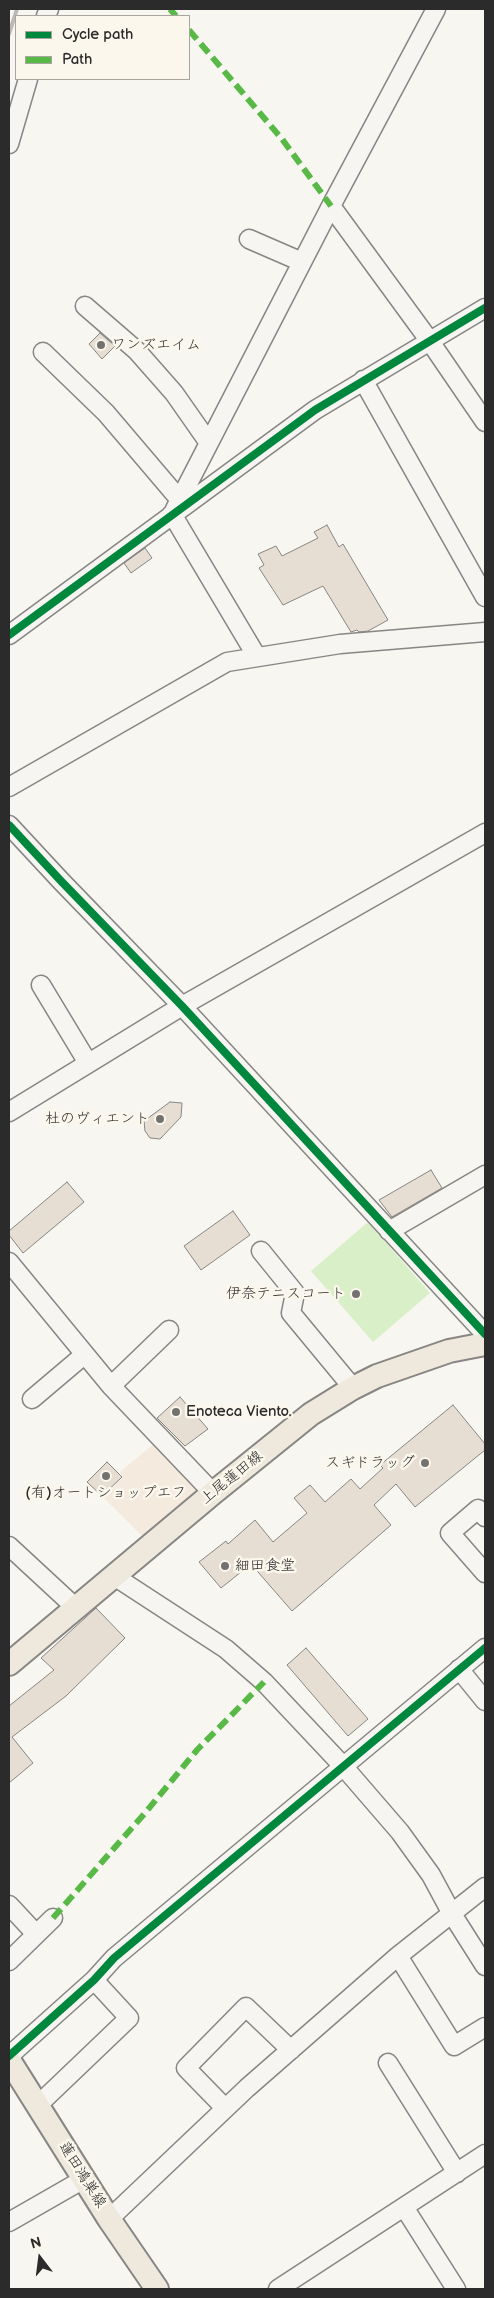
<!DOCTYPE html>
<meta charset="utf-8">
<style>
body{margin:0}
#map{position:relative;width:494px;height:2298px;overflow:hidden;background:#f8f6f0;font-family:"Balsamiq Sans",sans-serif}
canvas{display:block}
.frame{position:absolute;inset:0;border:10px solid #2b2b2b;pointer-events:none}
.legend{position:absolute;left:15px;top:15px;width:175px;height:65px;box-sizing:border-box;background:#fbf7ec;border:1px solid #a8a59f;margin:0;padding:6px 9px;list-style:none;font-size:15px;color:#2b2b2b}
.legend li{display:flex;align-items:center;gap:10px;height:25px}
.legend b{width:25px;border:1px solid #a8a59f}
.north{position:absolute;left:15px;top:2233px;width:50px;height:50px;-webkit-text-stroke:4px #fbf7ec;paint-order:stroke;rotate:345deg;font-size:14px;font-weight:700;line-height:20px;text-align:center;color:#2b2b2b}
.north::after{content:'';display:block;margin:auto;width:18px;height:22px;background:#2b2b2b;clip-path:polygon(50% 0,100% 100%,50% 72%,0 100%)}
</style>
<div id="map">
<canvas width="494" height="2298"></canvas>
<div class="frame"></div>
<ul class="legend">
<li><b style="height:6px;background:#00873e"></b>Cycle path</li>
<li><b style="height:6px;background:#58b947"></b>Path</li>
</ul>
<div class="north">N</div>
</div>
<script>
const context = document.querySelector('canvas').getContext('2d');
context.lineJoin = 'round';
function fill(path, color) { context.fillStyle = color; context.fill(path, 'evenodd'); }
const shape = rows => new Path2D(rows.map(r => 'M' + r).join(''));
function stroke(path, color, width, dash) { context.strokeStyle = color; context.lineWidth = width; context.lineCap = dash ? 'butt' : 'round'; context.setLineDash(dash || []); context.stroke(path); }
function drawText(font, color, halo, rows, align = 'center') {
  context.font = font + ' "Balsamiq Sans","Klee One",sans-serif'; context.lineWidth = 5; context.setLineDash([]); context.textBaseline = 'middle'; context.strokeStyle = halo; context.fillStyle = color; for (const [text, x, y, turn = 0] of rows) {
    context.save(); context.translate(x, y); context.rotate((+turn || 0) * Math.PI / 180); context.textAlign = isNaN(turn) ? turn : align; if (halo) context.strokeText(text, 0, 0); context.fillText(text, 0, 0); context.restore();
  }
}
fill(shape([
 [156,1442,200,1487,142,1536,103,1497,123,1477,120,1472]
]), '#f4eade');
fill(shape([
 [368,1222,430,1293,373,1342,311,1271]
]), '#d8efc8');
const building = shape([
 [100,333,115,346,102,359,89,344,100,333],
 [327,525,339,547,343,544,388,620,368,631,359,632,357,630,351,632,323,586,283,605,259,568,264,565,258,554,276,546,282,556,318,538,314,532,327,525],
 [145,548,152,558,131,573,124,563,145,548],
 [170,1102,182,1103,181,1117,160,1139,150,1138,145,1131,144,1121,170,1102],
 [431,1170,442,1188,392,1217,379,1200,431,1170],
 [67,1182,84,1202,23,1253,9,1235,9,1231,67,1182],
 [233,1211,250,1235,201,1270,184,1246,233,1211],
 [180,1397,208,1429,185,1446,157,1418,180,1397],
 [453,1405,485,1444,485,1450,415,1507,396,1484,374,1505,391,1525,292,1611,251,1564,221,1588,199,1562,226,1541,228,1544,255,1520,273,1542,307,1513,294,1498,310,1485,325,1502,351,1479,360,1489,383,1468,380,1465,453,1405],
 [107,1462,122,1477,102,1496,87,1482,107,1462],
 [96,1608,125,1638,66,1696,12,1737,33,1763,9,1783,9,1706,54,1670,41,1658,96,1608],
 [306,1648,368,1719,348,1736,287,1665,306,1648]
]);
fill(building, '#e6ddd3');
stroke(building, '#878684', 1);
const minor = shape([
 [46,16,49,9],
 [9,144,28,79],
 [331,206,429,340,485,422],
 [249,239,302,262],
 [85,306,137,351,174,393,209,443],
 [43,352,106,413,180,500],
 [363,380,485,597],
 [175,509,331,206,436,9],
 [172,514,257,657],
 [9,635,315,410,485,308],
 [9,787,227,662,340,644,485,632],
 [9,825,61,881,182,1006,485,1334],
 [41,985,88,1063],
 [9,1112,182,1006,485,833],
 [389,1231,485,1175],
 [261,1251,295,1293,291,1313,353,1388],
 [9,1262,111,1386,213,1493],
 [111,1386,169,1330],
 [32,1399,84,1355],
 [485,1517,478,1509,450,1533,485,1573],
 [9,1546,76,1608],
 [114,1576,226,1649,264,1682,343,1766,400,1832,431,1875,452,1914,485,1966],
 [459,1669,485,1701],
 [9,1905,36,1934],
 [398,1956,454,2046,485,2027],
 [9,1961,53,1918],
 [9,2056,94,1980,114,1958,485,1648],
 [388,2063,457,2173],
 [38,2105,129,2018,94,1980],
 [225,2108,186,2068,246,2007,291,2050],
 [404,2207,456,2289],
 [109,2219,247,2088,398,1956,485,1887],
 [9,2222,84,2179],
 [278,2289,485,2154]
]);
const major = shape([
 [9,1664,213,1493,311,1414,353,1388,377,1376,449,1351,485,1344],
 [9,2060,109,2219,157,2289]
]);
stroke(minor, '#878684', 21);
stroke(major, '#878684', 26);
stroke(minor, '#f6f5f1', 18);
stroke(major, '#eee8dd', 22);
stroke(shape([
 [9,34,17,9]
]), '#bcbab8', 4);
stroke(shape([
 [170,9,176,16],
 [189,30,282,139,331,206],
 [53,1918,145,1813,197,1750,264,1682]
]), '#58b947', 6, [12, 6]);
stroke(shape([
 [9,635,315,410,485,308],
 [9,825,61,881,182,1006,485,1334],
 [9,2056,94,1980,114,1958,485,1648]
]), '#00873e', 8);
for (const [x, y, r, color] of [
 [101,345,5,"#737270"],
 [160,1119,5,"#737270"],
 [356,1294,5,"#737270"],
 [176,1412,5,"#737270"],
 [425,1463,5,"#737270"],
 [106,1476,5,"#737270"],
 [225,1566,5,"#737270"]
]) { const dot = new Path2D(); dot.arc(x, y, r, 0, 2 * Math.PI); context.fillStyle = color; context.fill(dot); stroke(dot, '#fbf7ec', 2); }
drawText('15px', '#2b2b2b', '#fbf7ec', [
 ["ワンズエイム",111,345],
 ["杜のヴィエント",150,1119,"right"],
 ["伊奈テニスコート",346,1294,"right"],
 ["Enoteca Viento.",186,1412],
 ["スギドラッグ",415,1463,"right"],
 ["(有)オートショップエフ",106,1493,"center"],
 ["細田食堂",235,1566]
], 'left');
drawText('15px', '#2b2b2b', '#fbf7ec', [
 ["上尾蓮田線",232,1478,-39],
 ["蓮田鴻巣線",82,2175,58]
]);
</script>
